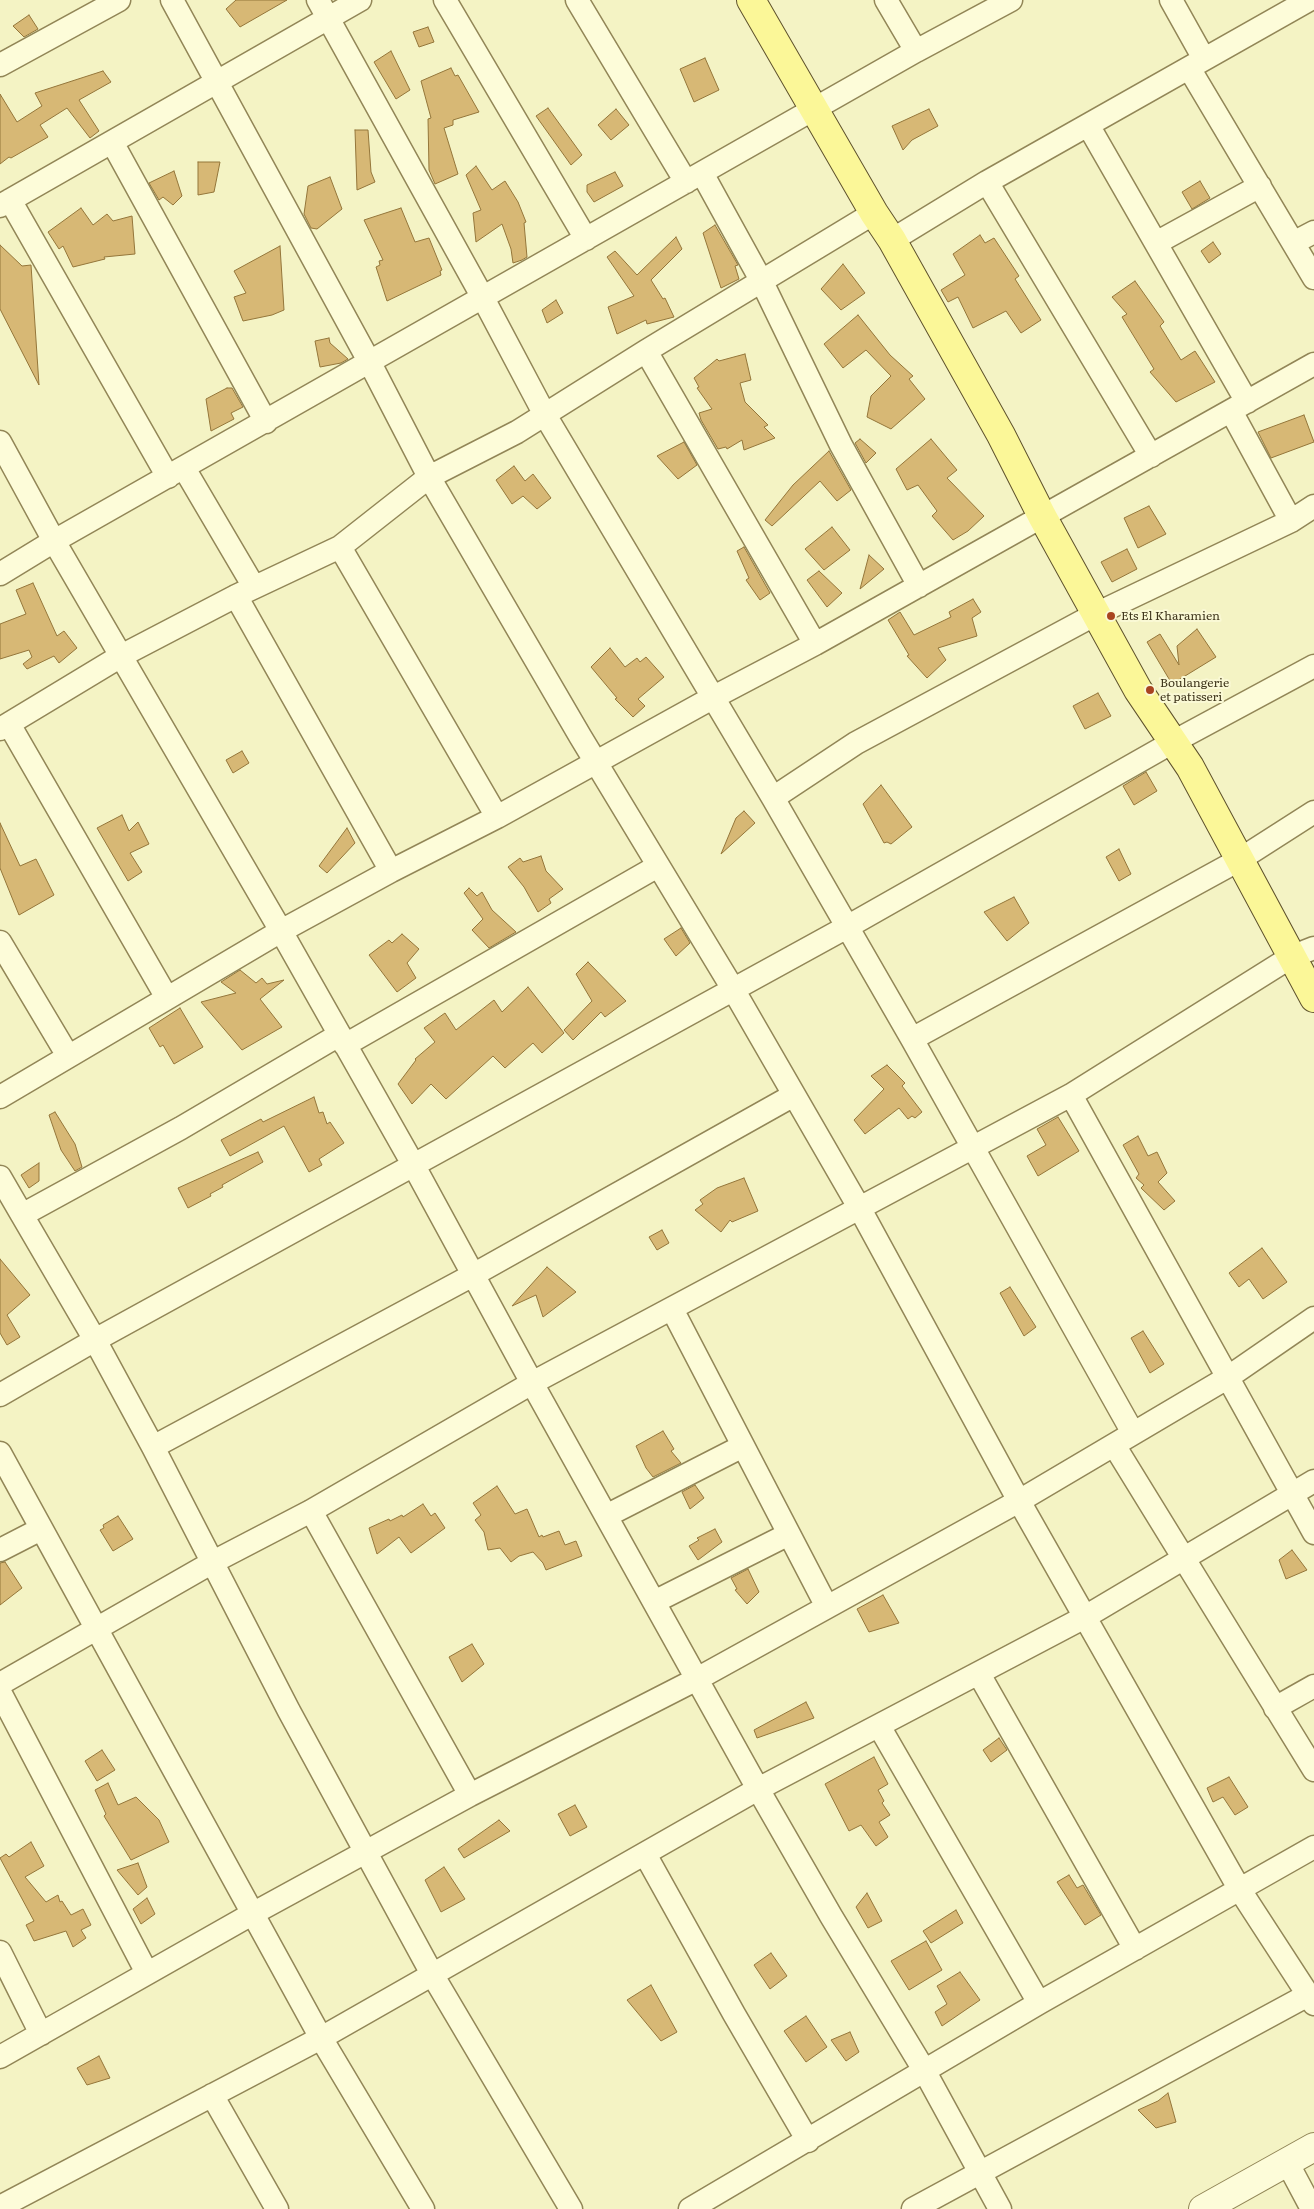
<!DOCTYPE html>
<style>
body{margin:0}
canvas{display:block;background:#f4f3c4}
</style>
<canvas width="1314" height="2209"></canvas>
<script>
const context = document.querySelector('canvas').getContext('2d');
context.lineJoin = 'round';
function fill(path, color) { context.fillStyle = color; context.fill(path, 'evenodd'); }
const shape = rows => new Path2D(rows.map(r => 'M' + r).join(''));
function stroke(path, color, width, dash) { context.strokeStyle = color; context.lineWidth = width; context.lineCap = dash ? 'butt' : 'round'; context.setLineDash(dash || []); context.stroke(path); }
function drawText(font, color, halo, rows, align = 'center') {
  context.font = font + ' Literata,serif'; context.lineWidth = 4; context.setLineDash([]); context.textBaseline = 'middle'; context.strokeStyle = halo; context.fillStyle = color; for (const [text, x, y, turn = 0] of rows) {
    context.save(); context.translate(x, y); context.rotate((+turn || 0) * Math.PI / 180); context.textAlign = isNaN(turn) ? turn : align; if (halo) context.strokeText(text, 0, 0); context.fillText(text, 0, 0); context.restore();
  }
}
const building = shape([
 [236,0,287,0,240,27,226,9,236,0],
 [29,15,38,29,24,37,13,26,29,15],
 [428,27,434,42,419,47,413,32,428,27],
 [391,51,410,90,396,99,374,62,391,51],
 [705,58,719,90,694,102,680,69,705,58],
 [451,68,455,76,458,75,479,112,453,120,453,125,444,128,458,174,435,184,429,170,428,119,431,118,421,81,451,68],
 [103,71,111,82,79,100,99,131,90,138,67,108,40,125,48,137,11,158,9,157,0,164,0,94,17,122,42,106,35,93,103,71],
 [548,108,582,155,571,165,536,116,548,108],
 [616,109,629,125,611,140,598,125,616,109],
 [929,109,938,126,912,140,903,150,892,126,929,109],
 [355,130,368,130,371,172,375,182,357,190,355,130],
 [198,162,220,162,214,192,198,195,198,162],
 [476,166,492,190,505,181,518,202,526,222,524,223,527,257,522,260,513,263,511,249,502,224,476,242,473,213,481,210,466,175,476,166],
 [174,171,182,196,173,205,163,197,159,200,149,183,174,171],
 [615,172,623,186,594,202,587,192,587,185,615,172],
 [330,177,342,209,317,229,311,228,304,214,308,186,330,177],
 [1200,181,1210,198,1192,209,1182,192,1200,181],
 [81,208,93,225,107,214,113,221,132,216,135,254,104,257,105,259,73,267,63,246,59,249,48,232,81,208],
 [401,208,415,242,429,238,442,270,440,271,441,275,387,301,376,267,380,265,379,261,383,260,364,220,401,208],
 [715,225,738,265,735,266,739,279,721,288,703,233,715,225],
 [980,235,985,243,994,238,1019,276,1015,279,1041,320,1021,333,1006,311,973,328,958,297,948,302,941,290,965,275,953,254,980,235],
 [676,237,682,249,651,280,663,299,665,298,674,317,647,324,646,320,617,334,608,307,634,296,607,257,615,251,637,275,676,237],
 [1213,242,1221,254,1209,263,1201,251,1213,242],
 [0,245,22,266,31,265,39,385,0,309,0,245],
 [280,246,284,310,272,315,243,321,234,297,246,293,234,271,280,246],
 [843,264,865,293,841,310,821,289,843,264],
 [1135,281,1164,322,1160,326,1181,360,1195,351,1215,382,1176,402,1150,372,1154,369,1122,317,1127,314,1112,297,1135,281],
 [556,300,563,313,547,323,542,310,556,300],
 [858,315,890,355,913,376,909,379,925,399,891,429,867,417,871,396,891,376,866,350,843,368,824,344,858,315],
 [329,338,330,343,348,359,341,363,320,367,315,341,329,338],
 [745,354,751,380,740,383,745,402,768,425,764,427,775,438,744,450,742,440,727,449,726,447,718,449,701,420,699,413,712,409,697,388,699,387,694,378,717,359,719,361,745,354],
 [227,388,232,388,243,407,231,413,234,419,211,431,206,399,227,388],
 [1304,415,1314,442,1271,458,1258,432,1304,415],
 [860,439,876,453,866,463,855,443,860,439],
 [931,439,957,470,947,478,984,516,968,531,953,540,932,516,937,511,918,485,907,490,896,469,931,439],
 [684,442,697,465,678,479,657,456,684,442],
 [829,451,851,490,837,501,820,481,772,526,765,520,793,485,829,451],
 [514,466,525,481,533,474,551,498,537,509,523,496,512,504,496,480,514,466],
 [1149,506,1166,534,1138,548,1124,518,1149,506],
 [832,527,850,550,824,570,805,549,832,527],
 [744,547,770,593,760,600,746,580,749,578,737,551,744,547],
 [1127,549,1137,569,1112,582,1101,562,1127,549],
 [869,555,884,569,860,589,869,555],
 [819,571,842,593,827,607,807,580,819,571],
 [33,583,57,636,64,631,77,648,59,663,54,656,27,669,23,664,32,657,29,650,0,659,0,624,26,614,16,590,33,583],
 [973,599,981,612,972,618,977,636,938,648,946,660,927,678,907,656,909,655,888,620,900,612,914,635,951,617,949,612,973,599],
 [1197,629,1216,657,1172,684,1147,642,1160,634,1179,665,1177,646,1197,629],
 [610,648,625,667,637,658,640,662,646,657,664,677,638,699,645,706,633,717,615,699,617,698,591,667,610,648],
 [1098,693,1111,716,1085,729,1073,706,1098,693],
 [242,751,249,763,233,773,226,760,242,751],
 [1146,772,1157,791,1134,805,1123,786,1146,772],
 [881,785,912,827,891,844,887,842,884,843,863,804,881,785],
 [744,811,755,823,721,854,736,818,744,811],
 [122,815,129,831,138,822,149,844,130,853,142,872,128,881,97,828,122,815],
 [0,823,20,866,36,859,54,895,19,915,0,868,0,823],
 [347,828,355,843,327,873,319,866,347,828],
 [1119,849,1131,874,1119,881,1106,857,1119,849],
 [541,856,546,871,563,889,549,899,551,903,538,912,524,887,508,867,520,858,523,862,541,856],
 [469,888,477,896,482,892,492,910,516,932,489,948,472,930,483,919,464,893,469,888],
 [1014,897,1029,923,1007,941,984,912,1014,897],
 [681,928,690,943,676,956,664,939,681,928],
 [402,934,419,949,407,963,416,978,397,992,369,955,389,940,392,943,402,934],
 [588,962,626,1001,605,1017,601,1012,573,1040,564,1030,592,1001,576,974,588,962],
 [240,970,256,983,262,978,267,984,284,980,260,999,282,1027,242,1050,201,1002,236,993,221,982,240,970],
 [528,987,564,1033,542,1053,533,1043,505,1068,493,1056,446,1099,431,1084,412,1104,398,1084,416,1060,415,1059,435,1042,424,1028,445,1013,456,1030,494,1000,502,1012,528,987],
 [180,1008,203,1047,174,1064,163,1045,160,1047,149,1028,180,1008],
 [887,1065,905,1083,902,1086,922,1112,915,1118,912,1116,908,1119,899,1108,865,1134,854,1120,884,1089,871,1076,887,1065],
 [314,1097,319,1113,323,1112,327,1124,330,1122,344,1143,319,1159,322,1165,309,1172,284,1126,230,1156,221,1140,261,1119,263,1122,314,1097],
 [55,1112,75,1144,82,1167,75,1171,61,1150,49,1115,55,1112],
 [1058,1117,1079,1151,1038,1176,1027,1156,1046,1145,1037,1129,1058,1117],
 [1138,1136,1148,1156,1157,1152,1167,1173,1158,1182,1175,1201,1164,1210,1141,1188,1144,1185,1136,1178,1139,1174,1123,1145,1138,1136],
 [258,1152,263,1162,222,1185,223,1187,210,1194,211,1196,188,1208,178,1188,258,1152],
 [39,1163,39,1181,29,1188,21,1175,39,1163],
 [744,1178,758,1211,732,1222,730,1220,721,1232,695,1210,703,1204,700,1200,717,1188,744,1178],
 [662,1230,669,1243,657,1250,649,1237,662,1230],
 [1262,1248,1287,1282,1263,1299,1249,1279,1239,1287,1229,1273,1262,1248],
 [0,1259,30,1295,7,1315,20,1337,7,1345,0,1333,0,1259],
 [547,1267,576,1292,543,1317,536,1295,512,1306,547,1267],
 [1010,1287,1036,1327,1024,1336,1000,1293,1010,1287],
 [1143,1331,1164,1364,1150,1373,1131,1338,1143,1331],
 [663,1431,674,1449,671,1451,681,1463,653,1477,646,1468,636,1446,663,1431],
 [695,1485,704,1498,690,1509,682,1492,695,1485],
 [497,1486,515,1514,527,1509,539,1537,542,1535,543,1537,559,1531,565,1545,576,1541,582,1556,546,1570,543,1563,533,1552,519,1556,511,1562,500,1548,488,1550,484,1532,475,1520,481,1515,473,1503,497,1486],
 [423,1504,431,1516,435,1513,445,1528,411,1553,399,1537,377,1554,369,1528,389,1519,390,1521,402,1515,403,1517,423,1504],
 [118,1516,133,1539,113,1551,100,1530,104,1528,103,1525,118,1516],
 [715,1529,722,1542,698,1560,689,1546,699,1540,697,1538,715,1529],
 [1292,1550,1307,1570,1286,1579,1279,1560,1292,1550],
 [5,1562,22,1588,0,1605,0,1563,5,1562],
 [748,1569,759,1592,747,1604,735,1590,737,1589,731,1578,748,1569],
 [883,1595,899,1623,869,1632,857,1609,883,1595],
 [472,1644,484,1664,462,1682,449,1657,472,1644],
 [806,1702,814,1718,757,1738,754,1730,806,1702],
 [999,1738,1007,1750,991,1762,983,1750,999,1738],
 [102,1750,115,1770,97,1781,85,1761,102,1750],
 [874,1757,888,1784,878,1790,884,1801,882,1803,890,1815,879,1822,888,1837,876,1846,861,1825,849,1831,825,1784,874,1757],
 [1229,1777,1248,1807,1235,1815,1223,1797,1213,1802,1207,1788,1229,1777],
 [108,1783,118,1805,136,1797,159,1820,169,1842,131,1860,104,1816,106,1814,95,1790,108,1783],
 [575,1805,587,1827,570,1836,558,1814,575,1805],
 [499,1820,510,1831,464,1858,458,1849,499,1820],
 [31,1842,44,1866,25,1877,46,1902,58,1895,60,1902,62,1901,71,1915,83,1909,91,1925,81,1930,86,1938,73,1947,66,1931,34,1941,26,1925,34,1921,0,1858,6,1854,9,1857,31,1842],
 [138,1863,147,1887,138,1895,117,1870,138,1863],
 [444,1867,465,1899,441,1912,425,1880,444,1867],
 [1069,1875,1077,1888,1083,1885,1101,1915,1085,1925,1057,1882,1069,1875],
 [867,1893,882,1921,868,1928,856,1907,867,1893],
 [147,1898,155,1914,141,1924,133,1909,147,1898],
 [956,1910,963,1923,931,1943,923,1931,956,1910],
 [926,1941,942,1970,909,1990,891,1961,926,1941],
 [771,1953,787,1976,770,1989,754,1965,771,1953],
 [960,1972,980,2000,942,2026,935,2012,947,2004,937,1986,960,1972],
 [651,1985,677,2032,661,2041,627,2000,651,1985],
 [806,2016,827,2047,806,2062,784,2031,806,2016],
 [850,2032,859,2052,846,2061,831,2040,850,2032],
 [99,2056,110,2078,87,2085,77,2068,99,2056],
 [1168,2093,1176,2122,1156,2128,1138,2110,1158,2101,1168,2093]
]);
fill(building, '#d7b875');
stroke(building, '#94763a', 1);
const minor = shape([
 [172,0,370,363,429,477,580,736,733,989,860,1209,1019,1501,1240,1890,1314,2004],
 [318,0,483,298,545,415,773,798,912,1039,1133,1433],
 [445,0,586,239],
 [577,0,686,182],
 [886,0,916,51],
 [1171,0,1204,59],
 [0,65,119,0],
 [1189,68,1314,278],
 [1088,125,1247,402],
 [112,142,266,422],
 [702,173,762,282,841,445,919,586],
 [987,182,1151,456],
 [10,200,168,477],
 [0,206,360,0],
 [892,240,987,182,1309,0],
 [1156,243,1260,186],
 [1293,243,1314,232],
 [646,351,815,644],
 [1231,411,1291,521],
 [0,442,54,541,281,931,414,1166,532,1383,758,1789,831,1916,924,2070,1000,2209],
 [184,468,254,587],
 [340,547,497,817],
 [0,574,54,541,916,51,1011,0],
 [236,596,391,871],
 [9,724,167,998],
 [0,729,121,656,236,596,340,547,429,477,517,432,646,351,874,213],
 [773,798,856,743,1096,614,1291,521,1314,506],
 [0,942,68,1056],
 [912,1039,1239,860,1314,812],
 [345,1045,658,866],
 [1071,1095,1314,1533],
 [0,1097,281,931,391,871,497,817,714,697,815,644,1314,364],
 [0,1177,22,1215,181,1128,339,1035],
 [22,1215,95,1340,153,1447,289,1711,432,1974,571,2209],
 [672,1309,827,1607],
 [0,1395,95,1340,847,927,1173,742,1314,666],
 [1114,1445,1314,1770],
 [153,1447,473,1275,794,1095],
 [0,1453,321,2038,423,2209],
 [311,1511,470,1795],
 [606,1516,743,1446],
 [0,1550,41,1529],
 [654,1602,789,1534],
 [979,1674,1135,1949],
 [0,1684,213,1562,311,1511,532,1383,1071,1095,1291,957,1314,948],
 [0,1692,147,1973],
 [1275,1708,1314,1686],
 [879,1726,1039,2003],
 [645,1854,734,2014,808,2141],
 [0,1952,41,2034],
 [0,2057,252,1914,470,1795,697,1679,1019,1501,1227,1378,1314,1318],
 [212,2095,277,2209],
 [1287,2162,1312,2209],
 [0,2207,321,2038,758,1789,1085,1617,1314,1481],
 [690,2209,1039,2003,1314,1847],
 [913,2209,1308,1995]
]);
const tertiary = shape([
 [1203,2209,1314,2147]
]);
const primary = shape([
 [751,0,874,213,892,240,1001,435,1042,516,1138,690,1190,767,1314,998]
]);
stroke(minor, '#928657', 25);
stroke(tertiary, '#928657', 30);
stroke(primary, '#5f522c', 30);
stroke(minor, '#fdfcd9', 22);
stroke(tertiary, '#fdfcd9', 28);
stroke(primary, '#fbf798', 28);
for (const [x, y, r, color] of [
 [1111,616,5,"#a9441f"],
 [1150,690,5,"#a9441f"]
]) { const dot = new Path2D(); dot.arc(x, y, r, 0, 2 * Math.PI); context.fillStyle = color; context.fill(dot); stroke(dot, '#faf9d5', 2); }
drawText('12px', '#40371d', '#faf9d5', [
 ["Ets El Kharamien",1121,616],
 ["Boulangerie",1160,683],
 ["et patisseri",1160,697]
], 'left');
</script>
